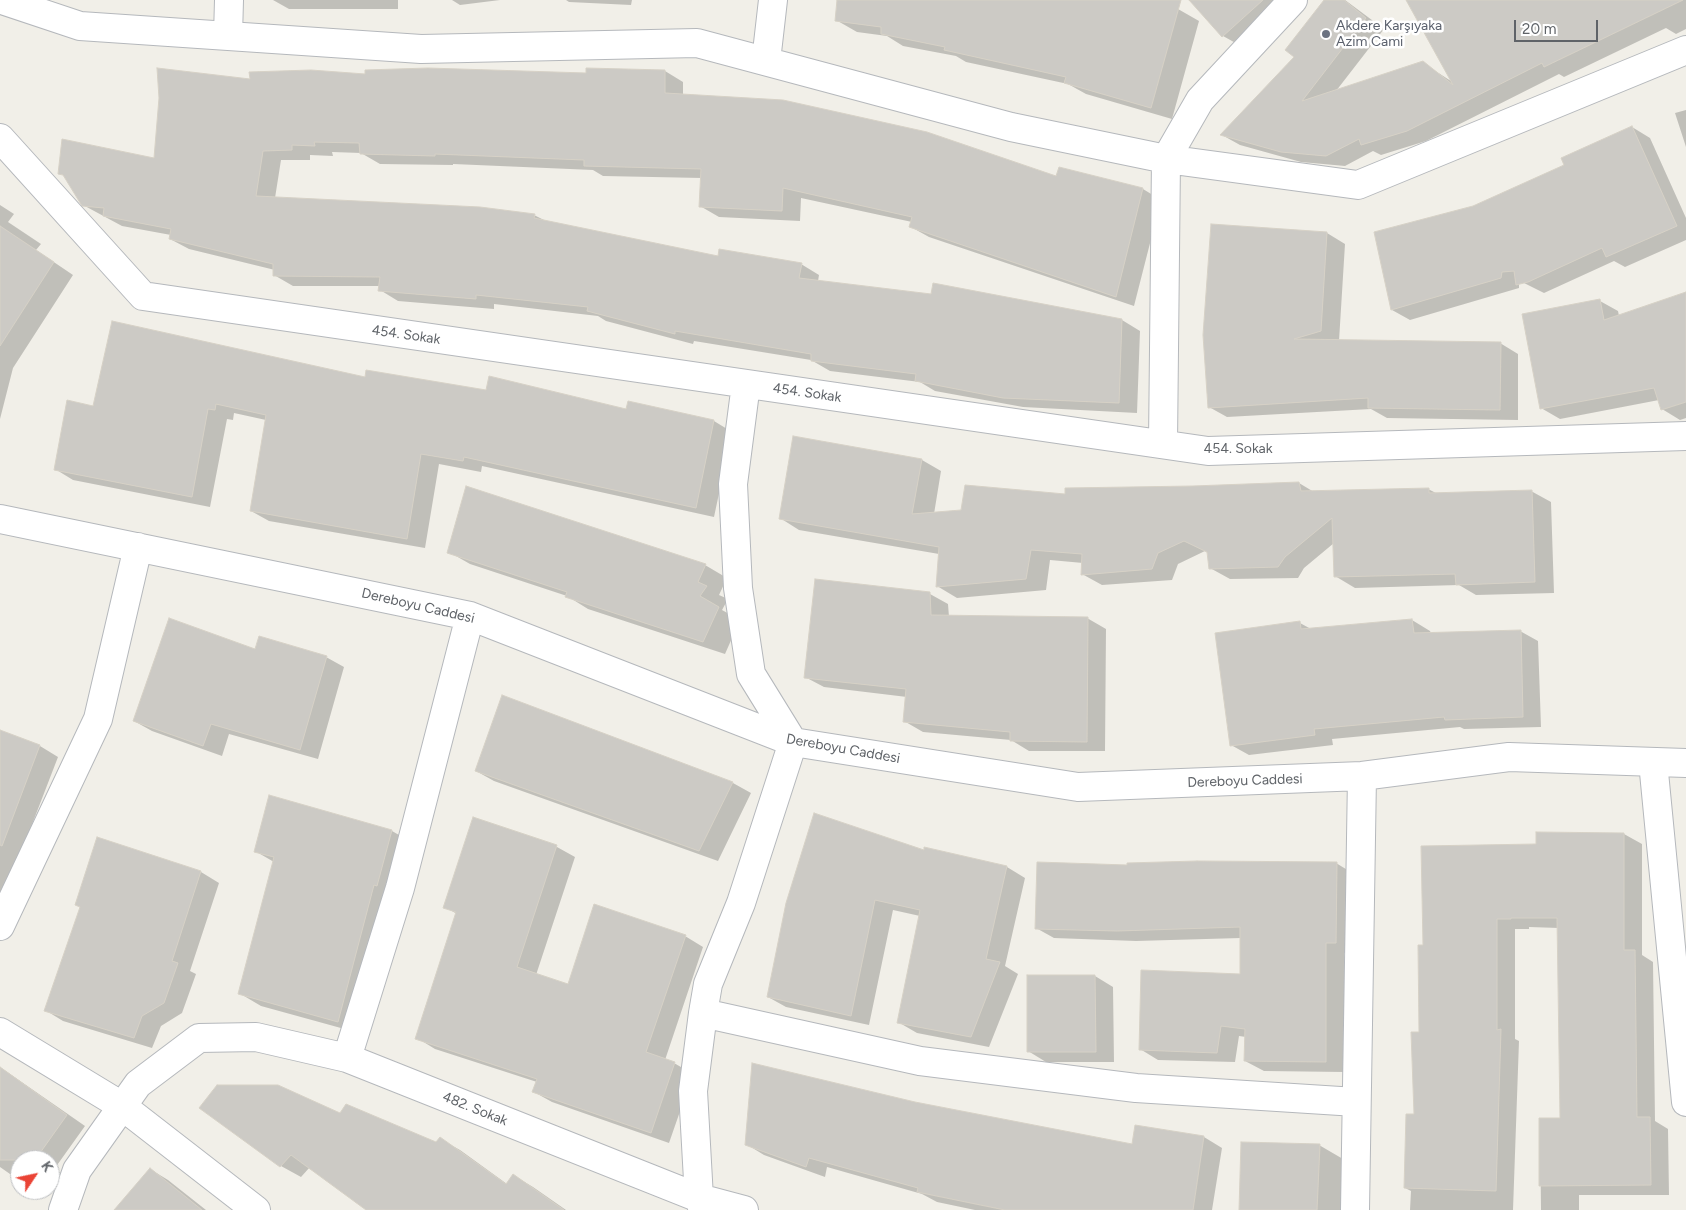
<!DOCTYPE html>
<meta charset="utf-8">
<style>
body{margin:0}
#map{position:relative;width:1686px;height:1210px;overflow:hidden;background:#f1efe8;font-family:Figtree,sans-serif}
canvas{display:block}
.north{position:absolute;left:10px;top:1150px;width:50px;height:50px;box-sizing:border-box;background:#fff;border:1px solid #bfc1c3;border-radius:50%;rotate:56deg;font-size:14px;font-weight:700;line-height:20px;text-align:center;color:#5f6368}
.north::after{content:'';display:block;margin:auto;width:18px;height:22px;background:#ea4335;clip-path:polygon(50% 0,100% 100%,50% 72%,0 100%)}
.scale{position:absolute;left:1514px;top:20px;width:84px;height:22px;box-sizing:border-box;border:2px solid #5f6368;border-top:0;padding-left:6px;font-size:15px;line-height:18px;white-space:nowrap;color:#5f6368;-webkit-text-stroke:4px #fff;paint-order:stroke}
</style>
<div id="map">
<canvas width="1686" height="1210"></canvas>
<div class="north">K</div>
<div class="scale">20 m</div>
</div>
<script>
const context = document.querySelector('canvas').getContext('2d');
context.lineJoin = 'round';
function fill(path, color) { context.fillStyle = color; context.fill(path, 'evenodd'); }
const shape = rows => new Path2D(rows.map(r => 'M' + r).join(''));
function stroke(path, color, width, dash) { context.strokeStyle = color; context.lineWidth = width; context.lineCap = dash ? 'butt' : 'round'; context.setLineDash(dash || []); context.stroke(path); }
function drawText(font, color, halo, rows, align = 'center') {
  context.font = font + ' Figtree,sans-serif'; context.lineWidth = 5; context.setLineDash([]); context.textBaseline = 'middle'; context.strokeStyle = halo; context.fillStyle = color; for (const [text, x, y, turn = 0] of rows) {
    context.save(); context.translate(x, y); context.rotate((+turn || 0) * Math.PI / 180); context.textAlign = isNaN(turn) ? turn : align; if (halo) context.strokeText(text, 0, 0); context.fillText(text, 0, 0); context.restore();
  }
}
fill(shape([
 [273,0,398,0,398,9,289,9],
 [452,0,500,0,460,5],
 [566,0,632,0,631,5,569,2],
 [839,0,1145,0,1178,9,1199,21,1172,119,1086,94,1068,84,966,62,956,56,903,46,887,36,857,32,836,20],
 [1191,0,1292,0,1241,46,1223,36],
 [1326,0,1345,0,1384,29,1336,91,1423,63,1454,83,1407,0,1686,0,1686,29,1676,34,1666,28,1564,77,1559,74,1426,141,1381,155,1373,151,1345,166,1301,162,1240,145,1222,135,1296,57],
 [665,71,683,82,683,96,1057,178,1143,189,1161,200,1134,306,929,237,911,227,912,222,801,198,800,221,719,217,700,206,702,178,603,176,593,170,453,164,453,165,380,164,361,153,332,152,333,156,310,155,310,160,281,160,275,198,534,215,546,221,719,257,801,264,819,275,818,281,1122,320,1140,331,1137,413,1023,407,935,391,920,382,830,371,811,360,694,341,693,344,606,321,598,316,494,304,494,309,398,301,380,290,380,286,293,286,274,275,275,270,189,249,170,239,171,235,122,226,83,205,155,159,251,81,366,75,587,74],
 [1686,110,1686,147,1675,113],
 [1632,127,1650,138,1686,218,1686,240,1625,267,1614,261,1544,293,1522,282,1519,282,1519,288,1410,320,1392,310,1473,207,1565,165],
 [0,205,14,214,8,222,41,244,36,250,73,275,13,368,0,419],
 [1212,225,1327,233,1345,244,1339,341,1500,343,1518,354,1518,420,1387,418,1371,409,1227,417,1209,407],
 [1686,294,1686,418,1680,420,1662,409,1659,400,1560,419,1541,408,1600,301,1618,311,1619,316],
 [366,378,487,391,627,410,629,403,714,421,732,432,714,517,482,466,481,472,439,464,425,548,269,521,251,511,266,420,234,413,233,420,227,419,210,507,73,480,55,469,94,407],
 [922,460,941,471,934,514,962,511,1066,495,1193,487,1299,483,1314,492,1428,489,1438,494,1531,491,1551,502,1554,593,1476,595,1459,585,1355,588,1335,576,1334,543,1304,568,1298,578,1230,579,1210,568,1208,553,1205,551,1178,564,1172,580,1102,585,1082,574,1083,563,1050,560,1046,590,957,598,937,586,939,554,799,530,780,518],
 [467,488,705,565,727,578,719,595,728,599,722,610,740,620,725,654,588,609,567,596,470,564,449,552],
 [930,594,948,604,949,617,1087,618,1106,629,1105,751,1029,751,1011,740,923,732,904,721,907,697,824,687,805,677],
 [1412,620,1430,631,1431,633,1520,631,1538,641,1541,727,1464,729,1460,727,1332,739,1333,745,1249,755,1231,745,1300,623,1311,629],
 [256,651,326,657,344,667,318,759,229,734,222,756,152,731,134,721],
 [503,697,733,783,751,793,718,861,494,781,476,771],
 [0,731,40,746,58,757,16,866,0,927],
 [474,819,557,847,575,857,536,975,569,985,685,936,703,947,665,1060,674,1063,693,1074,669,1143,552,1102,534,1092,537,1082,435,1049,417,1038,457,914,445,907],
 [392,831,413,843,359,1033,261,1006,239,993,274,862,255,851],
 [1538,833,1624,834,1642,844,1642,955,1653,962,1655,1121,1668,1129,1669,1195,1579,1195,1579,1210,1541,1210,1540,1119,1561,1119,1559,928,1529,927,1529,929,1515,929,1515,1039,1519,1041,1513,1210,1410,1210,1411,1191,1405,1188,1415,1116,1424,946,1538,845],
 [98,838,201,872,219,883,190,971,196,974,182,1013,161,1026,152,1048,63,1021,45,1010,81,907],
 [924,852,1007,867,1025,878,1005,966,1018,974,989,1047,917,1033,898,1022,920,916,893,910,869,1025,786,1007,768,997],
 [1336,863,1354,874,1354,953,1344,953,1344,1072,1264,1071,1245,1061,1246,1037,1239,1036,1235,1062,1158,1060,1140,1049,1241,976,1241,938,1136,941,1054,938,1036,928,1129,867],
 [1028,976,1095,976,1113,987,1114,1062,1046,1062,1028,1051],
 [0,1067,85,1126,50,1175,50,1160,20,1160,20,1181,0,1167],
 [915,1103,1133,1145,1204,1137,1222,1148,1212,1210,975,1210,937,1202,922,1194,827,1167,825,1177,764,1155,746,1144],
 [200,1108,340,1114,436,1144,440,1139,460,1150,507,1184,513,1175,533,1187,566,1210,368,1210,310,1167,301,1177,281,1166],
 [1319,1145,1343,1159,1341,1210,1240,1210],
 [150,1169,168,1180,206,1210,116,1210]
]), '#0003');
const building = shape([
 [837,0,1181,0,1151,108,1064,83,1066,77,944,50,945,47,881,34,881,27,835,21,837,0],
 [1189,0,1263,0,1222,37,1189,0],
 [1324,0,1344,0,1366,18,1302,101,1423,61,1453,85,1406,0,1683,0,1544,67,1542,63,1407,131,1361,145,1359,139,1326,156,1281,152,1220,135,1294,57,1285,50,1324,0],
 [157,68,250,79,249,72,311,70,365,74,365,70,428,68,586,73,586,68,665,70,665,93,783,100,927,132,1056,176,1059,167,1143,188,1116,297,909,227,912,217,783,188,782,211,699,207,701,169,584,166,584,160,435,154,435,156,360,154,359,143,314,142,315,146,292,145,292,150,263,151,256,196,480,207,535,214,534,218,718,256,719,249,802,263,799,278,931,294,933,283,1122,319,1119,403,1003,398,915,381,916,374,811,361,811,354,675,331,675,334,587,311,588,307,476,295,476,299,378,291,380,277,273,276,273,264,169,239,171,229,103,216,104,208,82,206,63,175,58,174,62,139,154,158,159,98,157,68],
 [1632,126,1677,226,1606,257,1602,248,1528,282,1516,285,1514,271,1502,272,1501,278,1391,310,1374,232,1473,206,1564,165,1561,158,1632,126],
 [1211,224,1327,232,1321,331,1294,339,1501,342,1500,410,1368,408,1368,398,1208,408,1203,335,1211,224],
 [0,226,54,262,0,346,0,226],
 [1686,292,1686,402,1661,410,1654,388,1540,409,1522,314,1600,299,1604,320,1686,292],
 [112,321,365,377,366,370,486,390,489,376,626,409,628,401,714,420,696,508,464,457,463,461,421,454,407,539,250,511,266,415,216,404,215,410,208,409,192,497,54,470,67,400,93,406,112,321],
 [793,436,922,459,912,514,961,510,965,485,1065,494,1065,488,1193,486,1299,482,1301,491,1429,488,1429,493,1532,490,1535,582,1456,585,1455,574,1334,577,1332,518,1285,557,1278,567,1209,569,1207,552,1184,541,1158,553,1152,569,1081,575,1082,554,1031,550,1026,579,936,587,939,547,779,519,793,436],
 [466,486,706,564,698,582,707,586,700,596,719,607,703,642,565,597,567,592,447,553,466,486],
 [815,579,930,592,931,615,1088,617,1087,742,1010,741,1010,732,903,722,906,689,804,678,815,579],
 [169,618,255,649,259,636,327,656,300,750,211,724,203,746,133,721,169,618],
 [1412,619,1414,633,1521,630,1523,717,1445,720,1444,717,1314,729,1315,735,1230,746,1215,633,1300,621,1301,629,1412,619],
 [502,695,733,782,699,851,475,771,502,695],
 [0,730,40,745,2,846,0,845,0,730],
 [269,795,392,830,377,886,374,885,338,1022,238,994,274,857,254,852,269,795],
 [814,813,924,850,924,847,1007,866,986,959,1000,962,971,1037,897,1023,920,910,875,900,851,1016,767,997,786,903,814,813],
 [473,817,557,845,517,967,568,984,594,904,686,935,646,1052,675,1062,651,1133,532,1092,537,1079,415,1039,456,912,443,908,473,817],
 [1536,832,1624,833,1624,950,1635,950,1637,1117,1650,1117,1651,1185,1539,1186,1539,1118,1560,1118,1557,918,1511,918,1511,919,1497,919,1497,1030,1501,1029,1496,1191,1404,1188,1406,1114,1414,1114,1411,1032,1419,1032,1418,945,1423,945,1421,846,1536,844,1536,832],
 [97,837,201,871,172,961,178,963,164,1003,142,1016,134,1038,44,1011,80,907,75,905,97,837],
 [1197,861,1337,862,1336,943,1326,943,1326,1062,1244,1061,1245,1029,1221,1026,1217,1053,1139,1050,1141,970,1240,974,1240,927,1117,931,1035,929,1037,862,1127,865,1127,863,1197,861],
 [1027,975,1095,975,1096,1052,1027,1052,1027,975],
 [752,1063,915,1102,1132,1144,1135,1125,1204,1136,1193,1210,1005,1210,917,1192,918,1188,809,1158,806,1167,745,1145,752,1063],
 [0,1067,67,1115,35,1160,0,1160,0,1067],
 [217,1085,278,1085,340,1113,346,1104,436,1142,440,1137,506,1184,513,1174,564,1210,366,1210,291,1155,280,1167,199,1108,217,1085],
 [1241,1142,1320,1144,1317,1210,1239,1210,1241,1142],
 [150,1168,202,1210,114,1210,150,1168]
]);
fill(building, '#cccac5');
stroke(building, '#d6d1c6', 1);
const minor = shape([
 [2,0,80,26,421,49,697,43,1011,127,1166,159,1358,185,1686,50],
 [228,36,229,0],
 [766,61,773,0],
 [0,138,143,296,1208,451,1686,436],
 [1163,444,1166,159,1200,100,1293,0],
 [0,519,470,616,793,742,1078,787,1362,776,1509,757,1686,763],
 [1653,762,1686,1102],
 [0,926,98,719,138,547],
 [703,1013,920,1061,1136,1088,1356,1102],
 [0,1032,122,1106,256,1210],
 [347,1058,400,888,470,616],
 [63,1210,77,1170,138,1084,199,1038,256,1037,347,1058,699,1198,744,1210],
 [703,1210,699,1198,693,1091,703,1013,708,984,741,903,793,742,751,674,738,588,733,484,746,384],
 [1355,1210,1362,776]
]);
stroke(minor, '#b5b8bc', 30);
stroke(minor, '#fff', 28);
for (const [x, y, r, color] of [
 [1326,34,5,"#6b7280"]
]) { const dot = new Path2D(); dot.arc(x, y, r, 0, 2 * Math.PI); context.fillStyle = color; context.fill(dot); stroke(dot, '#fff', 2); }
drawText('14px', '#5b616d', '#fff', [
 ["Akdere Karşıyaka",1336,26],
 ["Azim Cami",1336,42]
], 'left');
drawText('14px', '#5f6368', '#fff', [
 ["454. Sokak",406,335,8],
 ["454. Sokak",807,393,8],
 ["454. Sokak",1238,449],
 ["Dereboyu Caddesi",418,606,13],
 ["Dereboyu Caddesi",843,749,10],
 ["Dereboyu Caddesi",1245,781,-2],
 ["482. Sokak",475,1109,22]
]);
</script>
